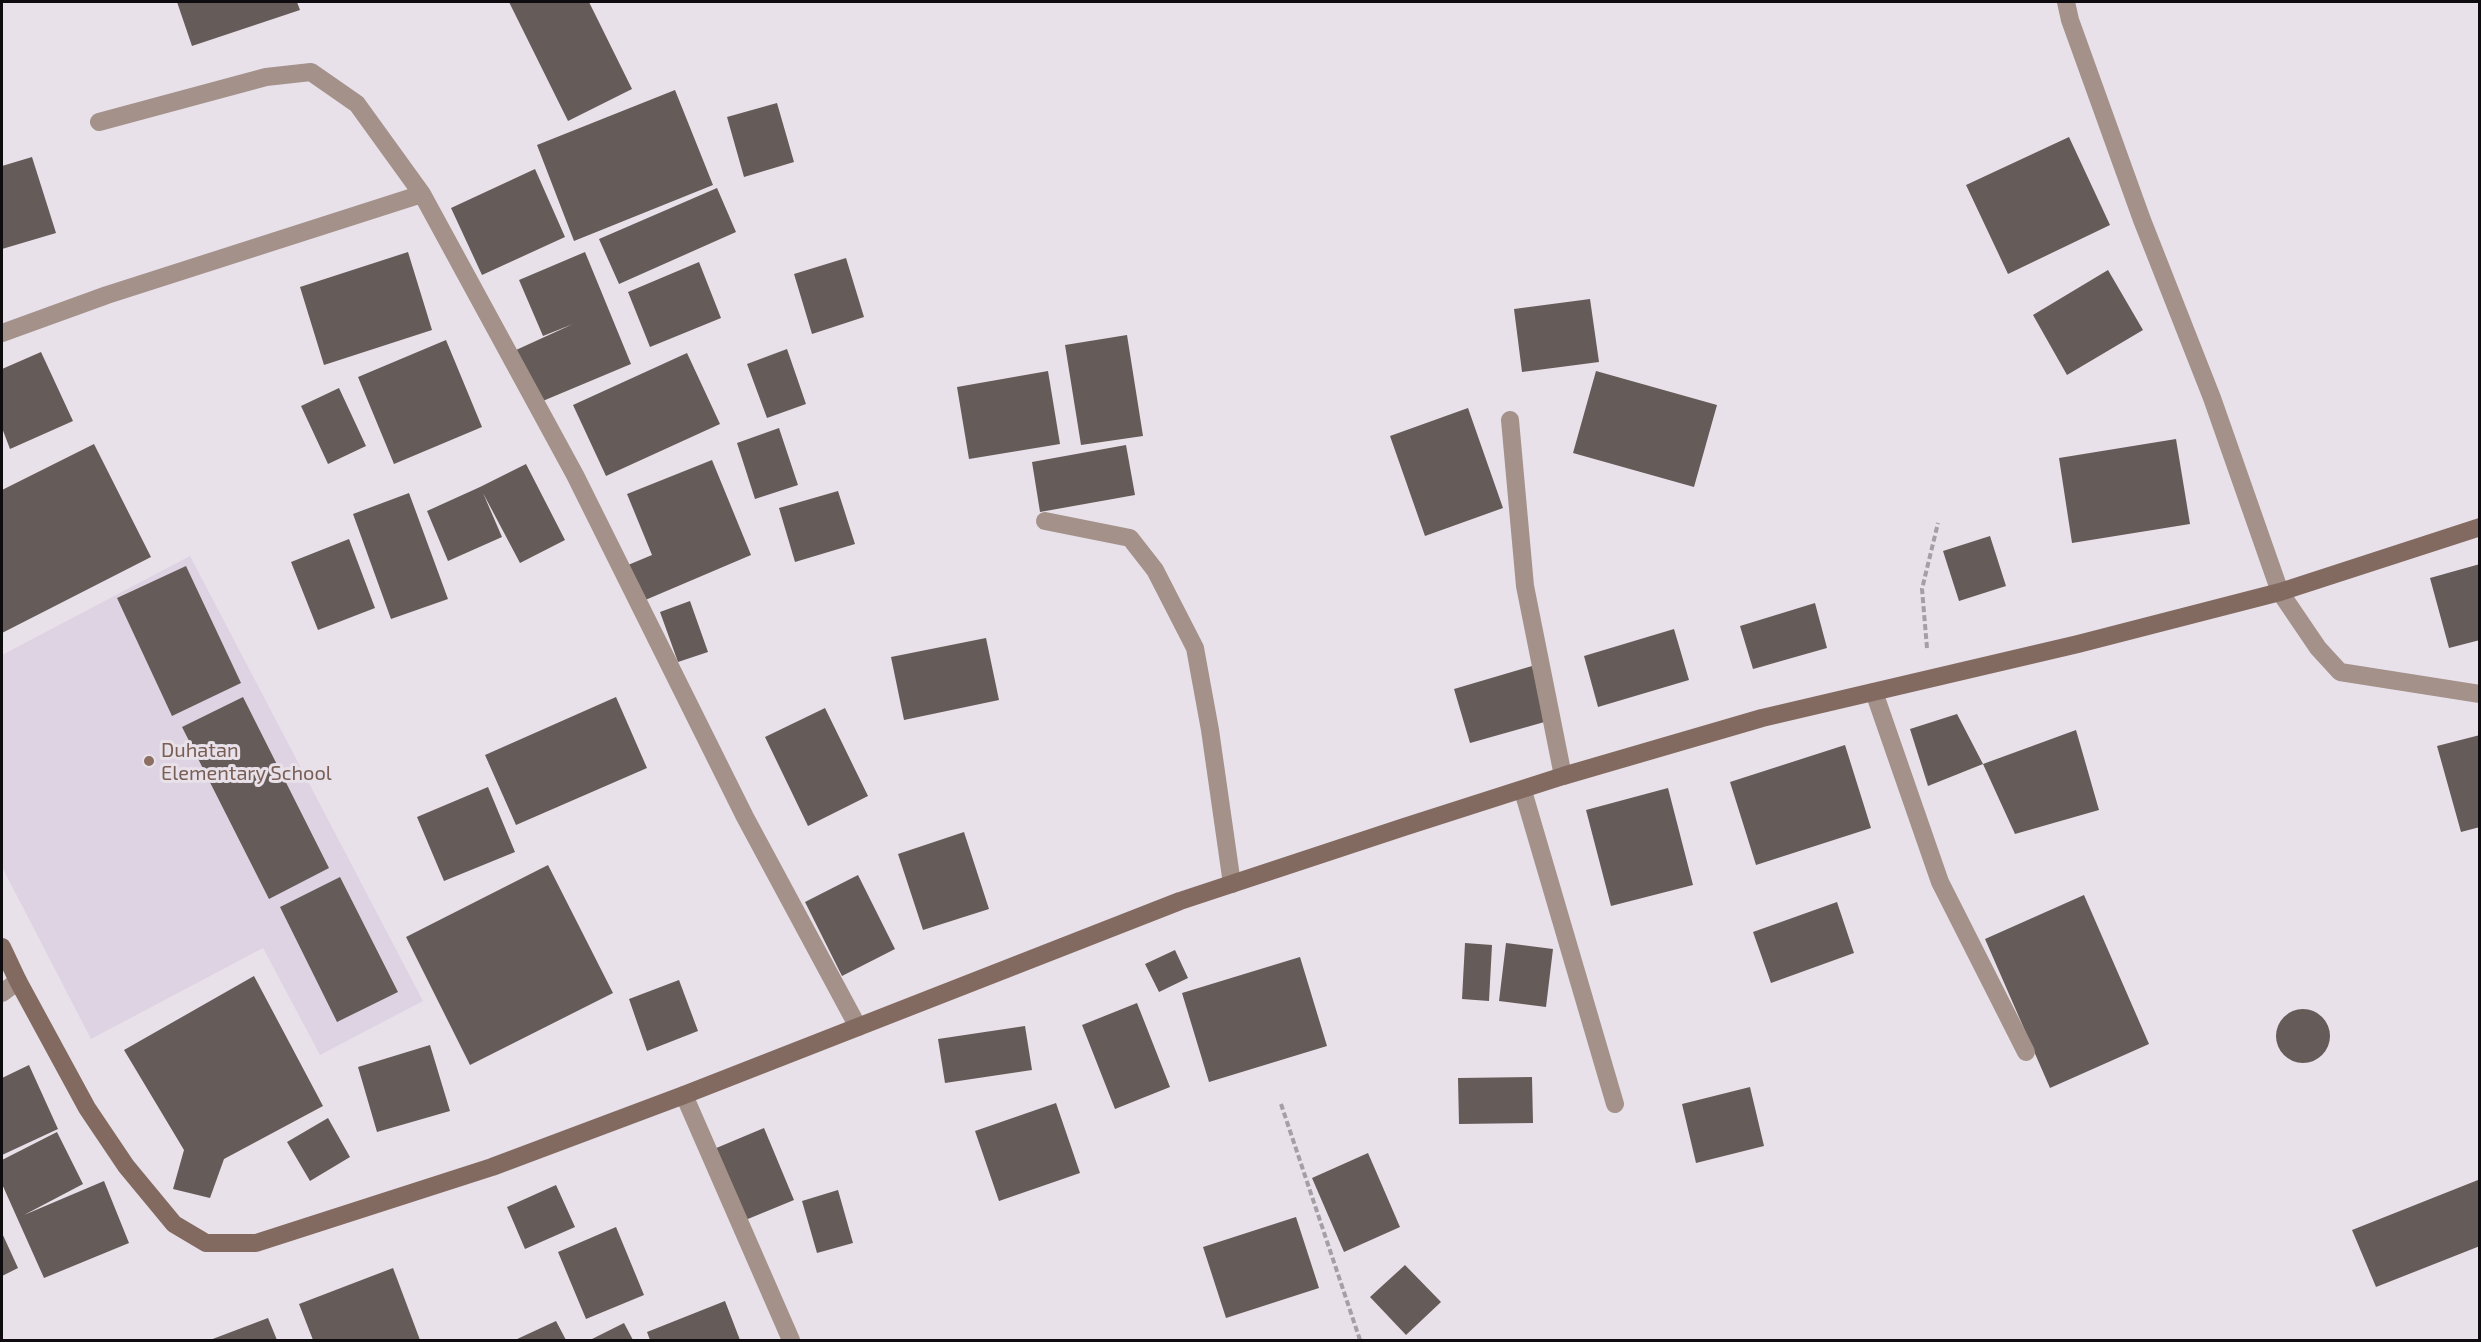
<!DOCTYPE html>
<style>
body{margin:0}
#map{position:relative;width:2481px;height:1342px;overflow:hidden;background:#e8e1ea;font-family:"Exo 2",sans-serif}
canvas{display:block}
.frame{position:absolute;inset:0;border:3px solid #0e0c0f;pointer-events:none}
</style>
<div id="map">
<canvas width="2481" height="1342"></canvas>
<div class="frame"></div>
</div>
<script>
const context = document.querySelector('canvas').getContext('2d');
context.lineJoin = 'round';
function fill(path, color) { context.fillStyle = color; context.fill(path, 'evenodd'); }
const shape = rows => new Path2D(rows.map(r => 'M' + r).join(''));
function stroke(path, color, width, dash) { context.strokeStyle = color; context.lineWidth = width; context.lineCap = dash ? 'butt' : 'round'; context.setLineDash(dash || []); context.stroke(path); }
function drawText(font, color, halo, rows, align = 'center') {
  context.font = font + ' "Exo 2",sans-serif'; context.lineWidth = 6; context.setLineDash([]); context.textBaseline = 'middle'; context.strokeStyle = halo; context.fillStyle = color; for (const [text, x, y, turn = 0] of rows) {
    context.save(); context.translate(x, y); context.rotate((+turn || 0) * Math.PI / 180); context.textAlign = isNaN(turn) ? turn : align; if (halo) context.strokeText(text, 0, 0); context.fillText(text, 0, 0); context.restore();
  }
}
fill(shape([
 [190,556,423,1001,320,1055,263,948,91,1039,2,867,2,655]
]), '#ded3e2');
fill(shape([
 [177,2,297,2,300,10,192,46],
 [509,2,589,2,632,89,568,121],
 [675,90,713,185,574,241,537,145],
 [777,103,794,162,744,177,727,117],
 [2069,137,2110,225,2008,274,1966,185],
 [32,157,56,233,2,249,2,166],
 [535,169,565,237,482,275,451,208],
 [717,188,736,232,619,284,599,239],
 [408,252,432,330,324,365,300,287],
 [585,252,631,364,538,403,516,350,573,324,543,336,519,280],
 [846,258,864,317,812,334,794,274],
 [699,262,721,318,650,347,628,292],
 [2108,270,2143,330,2067,375,2033,315],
 [1590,299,1599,362,1522,372,1514,309],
 [1127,335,1143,436,1081,445,1065,345],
 [446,340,482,427,394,464,358,377],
 [787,349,806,404,767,418,747,364],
 [41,352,73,421,10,449,2,428,2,369],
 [687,353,720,424,606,476,573,405],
 [1048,371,1060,444,969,459,957,387],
 [1596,371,1717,405,1694,487,1573,453],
 [339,388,366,446,328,464,301,406],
 [1468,408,1503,508,1425,536,1390,436],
 [779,428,798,485,755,499,737,443],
 [2176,439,2190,524,2072,543,2059,458],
 [94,444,151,557,2,633,2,490],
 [1126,445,1135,495,1040,512,1032,462],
 [712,460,751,555,643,601,628,565,652,555,627,494],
 [526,464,565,540,520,563,483,493,502,537,448,561,427,511,480,487],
 [838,491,855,544,795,562,779,508],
 [409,493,448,599,391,619,353,514],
 [1990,536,2006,586,1959,601,1943,551],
 [349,539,375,608,318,630,291,562],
 [2480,564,2480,640,2449,648,2430,578],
 [186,566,241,683,172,716,117,598],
 [690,601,708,652,678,662,660,612],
 [1815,603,1827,648,1753,669,1740,626],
 [1674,629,1689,680,1598,707,1584,656],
 [986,638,999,700,904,720,891,657],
 [1532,666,1548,721,1470,743,1454,689],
 [243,697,329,868,269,899,182,727],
 [616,697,647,768,516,825,485,755],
 [825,708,868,796,808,826,765,737],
 [1957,714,1983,764,1928,786,1910,729],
 [2076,730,2099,810,2015,834,1983,764],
 [2480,735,2480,827,2461,832,2437,746],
 [1845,745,1871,828,1756,865,1730,782],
 [488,787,515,852,444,881,417,817],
 [1668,788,1693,885,1611,906,1586,810],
 [964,832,989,909,923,930,898,854],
 [548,865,613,993,470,1065,406,937],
 [858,875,895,949,842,976,805,902],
 [340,877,398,992,337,1022,280,907],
 [2084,895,2149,1044,2050,1088,1985,939],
 [1837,902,1854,953,1771,983,1753,932],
 [1465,943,1492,945,1489,1001,1462,999],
 [1506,943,1553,949,1546,1007,1499,1001],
 [1175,950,1188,978,1159,992,1145,964],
 [1300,957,1327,1046,1209,1082,1182,993],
 [254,976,323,1106,224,1159,210,1198,173,1189,184,1150,124,1050],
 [679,980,698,1031,647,1051,629,999],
 [1137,1003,1170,1087,1115,1109,1082,1025],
 '2276 1036a27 27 0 1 1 54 0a27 27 0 1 1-54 0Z',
 [1025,1026,1032,1070,945,1083,938,1039],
 [430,1045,450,1111,377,1132,358,1067],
 [29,1065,58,1129,2,1155,2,1078],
 [1532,1077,1533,1123,1459,1124,1458,1078],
 [1750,1087,1764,1146,1696,1163,1682,1104],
 [1056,1103,1080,1173,999,1201,975,1131],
 [328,1118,350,1157,310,1181,287,1142],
 [764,1128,794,1200,743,1221,714,1149],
 [57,1132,83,1184,24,1215,104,1181,129,1243,44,1278,2,1184,2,1160],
 [1368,1153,1400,1227,1344,1252,1312,1178],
 [2478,1180,2480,1246,2376,1287,2352,1230],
 [556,1185,575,1227,525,1249,507,1207],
 [838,1190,853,1243,817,1253,802,1201],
 [1296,1217,1319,1288,1226,1318,1203,1247],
 [616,1227,644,1295,586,1319,558,1252],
 [2,1233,18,1268,2,1276],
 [1405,1265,1441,1302,1406,1335,1370,1297],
 [393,1268,420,1340,313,1340,299,1304],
 [725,1301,740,1340,650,1340,647,1332],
 [268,1318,277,1340,210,1340],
 [556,1321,566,1340,515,1340],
 [624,1323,633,1340,590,1340]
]), '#655b58');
stroke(shape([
 [1927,648,1922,589,1938,523],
 [1281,1104,1360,1340]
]), '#a49ea5', 4, [6, 3]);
stroke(shape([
 [1045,521,1130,538,1155,570,1195,648,1210,730,1232,884],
 [1874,692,1940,882,2026,1052]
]), '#a3918a', 18);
stroke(shape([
 [2066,2,2070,20,2142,220,2212,398,2280,592,2318,648,2340,672,2480,694],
 [99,122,266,77,311,72,357,104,422,194],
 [2,333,107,295,422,194,575,475,745,817,858,1027],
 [1510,420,1525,586,1563,776],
 [1523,791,1615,1104],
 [2,993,18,981],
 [684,1095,791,1340]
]), '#a3918a', 18);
stroke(shape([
 [2,947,18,981,87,1108,126,1166,174,1224,206,1243,256,1243,492,1167,684,1095,1180,901,1404,827,1563,776,1762,718,2078,644,2280,592,2480,527]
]), '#836a60', 18);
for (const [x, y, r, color] of [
 [149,761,6,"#8d6e63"]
]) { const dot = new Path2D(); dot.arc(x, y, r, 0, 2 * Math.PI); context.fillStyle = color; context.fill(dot); stroke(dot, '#e8e1ea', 2); }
drawText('20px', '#785e54', '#e8e1ea', [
 ["Duhatan",161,750],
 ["Elementary School",161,773]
], 'left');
</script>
